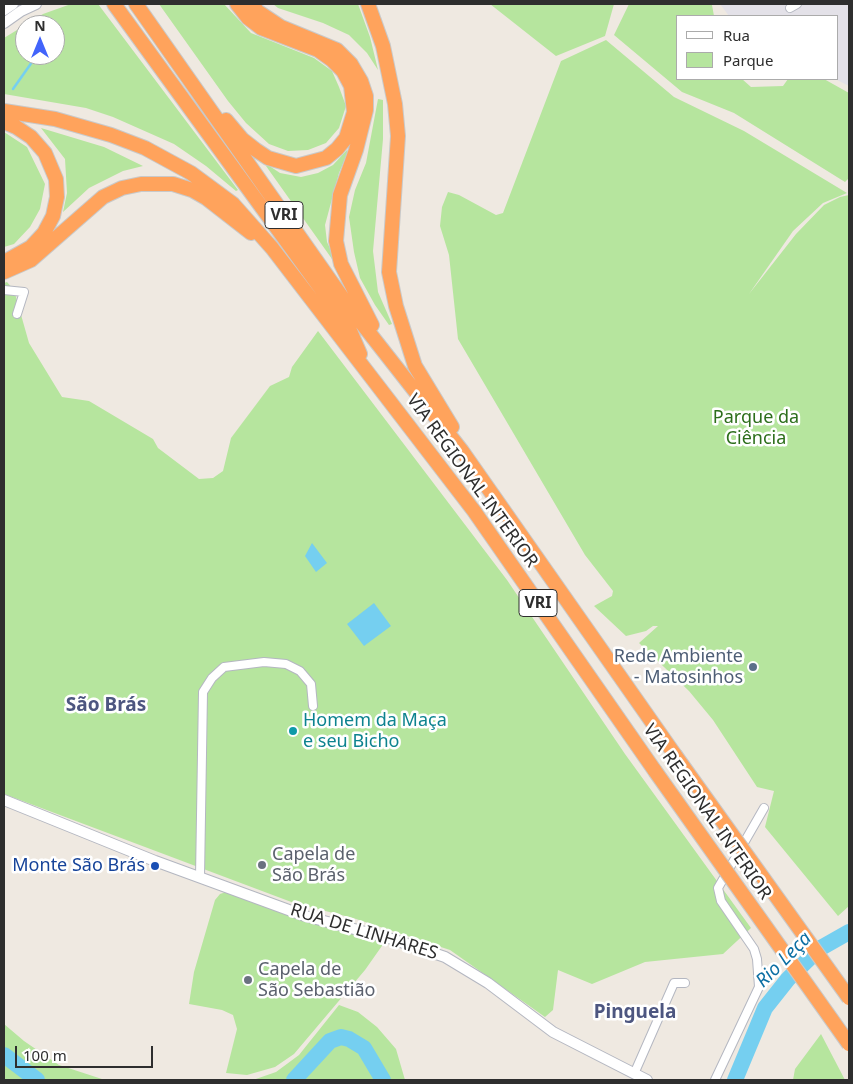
<!DOCTYPE html>
<meta charset="utf-8">
<style>
body{margin:0}
#map{position:relative;width:853px;height:1084px;overflow:hidden;background:#efe9e1;font-family:"Noto Sans",sans-serif}
canvas{display:block}
.frame{position:absolute;inset:0;border:5px solid #2e2e2e;pointer-events:none}
.legend{position:absolute;left:676px;top:15px;width:162px;height:65px;box-sizing:border-box;background:#fff;border:1px solid #ababab;margin:0;padding:6px 9px;list-style:none;font-size:15px;color:#2e2e2e}
.legend li{display:flex;align-items:center;gap:10px;height:25px}
.legend b{width:25px;border:1px solid #ababab}
.north{position:absolute;left:15px;top:15px;width:50px;height:50px;box-sizing:border-box;background:#fff;border:1px solid #ababab;border-radius:50%;rotate:0deg;font-size:14px;font-weight:700;line-height:20px;text-align:center;color:#2e2e2e}
.north::after{content:'';display:block;margin:auto;width:18px;height:22px;background:#4264fb;clip-path:polygon(50% 0,100% 100%,50% 72%,0 100%)}
.scale{position:absolute;left:15px;top:1046px;width:138px;height:22px;box-sizing:border-box;border:2px solid #2e2e2e;border-top:0;padding-left:6px;font-size:15px;line-height:18px;white-space:nowrap;color:#2e2e2e;-webkit-text-stroke:4px #fff;paint-order:stroke}
</style>
<div id="map">
<canvas width="853" height="1084"></canvas>
<div class="frame"></div>
<ul class="legend">
<li><b style="height:6px;background:#fff"></b>Rua</li>
<li><b style="height:14px;background:#b6e59e"></b>Parque</li>
</ul>
<div class="north">N</div>
<div class="scale">100 m</div>
</div>
<script>
const context = document.querySelector('canvas').getContext('2d');
context.lineJoin = 'round';
function fill(path, color) { context.fillStyle = color; context.fill(path, 'evenodd'); }
const shape = rows => new Path2D(rows.map(r => 'M' + r).join(''));
function stroke(path, color, width, dash) { context.strokeStyle = color; context.lineWidth = width; context.lineCap = dash ? 'butt' : 'round'; context.setLineDash(dash || []); context.stroke(path); }
function drawText(font, color, halo, rows, align = 'center') {
  context.font = font + ' "Noto Sans",sans-serif'; context.lineWidth = 5; context.setLineDash([]); context.textBaseline = 'middle'; context.strokeStyle = halo; context.fillStyle = color; for (const [text, x, y, turn = 0] of rows) {
    context.save(); context.translate(x, y); context.rotate((+turn || 0) * Math.PI / 180); context.textAlign = isNaN(turn) ? turn : align; if (halo) context.strokeText(text, 0, 0); context.fillText(text, 0, 0); context.restore();
  }
}
fill(shape([
 [720,4,849,4,849,86,835,79,837,16,729,16]
]), '#e3e1e8');
fill(shape([
 [71,4,98,4,238,190,236,191,206,166,174,144,113,117,86,108,4,94,4,38,43,14],
 [25,25,55,25,55,55,25,55],
 [159,4,224,4,251,33,314,58,332,71,339,87,346,106,339,128,326,143,308,150,288,151,269,144,246,123,228,101],
 [273,4,358,4,370,37,378,70,367,53,349,35,323,23,278,8],
 [490,4,614,4,605,36,556,56],
 [629,4,712,5,714,16,677,16,677,79,742,79,751,87,783,86,788,79,824,79,849,93,849,178,845,182,734,113,682,92,614,35],
 [606,40,674,97,744,131,847,193,823,203,793,231,749,294,796,234,824,205,840,197,849,195,849,906,838,916,765,827,774,791,757,787,713,720,689,691,639,643,658,626,653,626,646,631,626,636,594,606,612,596,613,591,585,555,458,339,449,255,440,226,442,207,448,192,459,195,496,215,503,213,561,61],
 [378,99,383,100,383,139,373,251,378,292,392,324,389,325,375,305,360,278,354,252,349,217,355,190,366,163],
 [41,128,104,147,143,166,123,171,89,188,63,212,67,193,65,159],
 [4,132,27,147,45,184,40,209,30,227,14,244,4,247],
 [347,150,348,152,339,173,325,225,327,242,334,257,332,259,266,166,268,165,280,173,301,177,318,173,333,165],
 [7,282,14,290,29,343,62,397,89,401,153,439,158,448,199,479,213,478,223,471,231,438,270,386,289,377,292,367,318,331,507,580,625,754,751,928,723,954,645,962,592,984,558,970,553,1010,545,1017,450,950,353,918,294,903,4,794,4,283],
 [226,892,314,923,383,940,384,943,365,970,294,1054,275,1067,247,1075,226,1073,237,1029,233,1015,222,1010,189,1004,194,972,215,900,220,894],
 [339,1005,358,1012,377,1027,396,1049,405,1080,253,1080,276,1072,299,1055],
 [4,1024,24,1041,59,1065,105,1080,4,1080],
 [821,1034,845,1080,793,1080,795,1069]
]), '#b6e59e');
fill(shape([
 [312,543,327,563,316,572,305,556],
 [374,603,391,626,364,646,347,624]
]), '#75cff0');
stroke(shape([
 [13,89,37,55]
]), '#75cff0', 2.5);
stroke(shape([
 [4,1055,37,1080],
 [294,1080,330,1041,341,1037,349,1039,364,1048,383,1080],
 [735,1080,765,1008,788,979,819,949,849,932]
]), '#75cff0', 16);
const street = shape([
 [790,8,797,4],
 [4,290,24,292,17,314],
 [200,877,203,692,212,678,224,667,264,662,286,664,300,671,311,684,313,706],
 [634,1074,674,983,685,983],
 [715,1080,759,987,757,959,754,949,721,901,718,888,764,808]
]);
const secondary = shape([
 [4,10,13,4],
 [4,23,21,11,36,4],
 [4,800,155,861,305,916,392,939,445,957,488,983,553,1032,647,1080]
]);
const highway = shape([
 [114,4,348,326,360,354],
 [136,4,349,307,462,451,675,755],
 [253,4,257,11,281,27,337,50,351,64,361,81,366,96,366,110,356,150,340,195,336,241,341,264,372,325],
 [368,4,383,46,395,104,398,136,389,272,396,306,415,366,452,427],
 [4,111,55,119,111,135,145,148,191,173,233,204,272,248,474,511,655,771],
 [226,120,242,139,256,150,268,158,296,166,326,158,337,149,346,138,354,112,351,86,343,71,332,60,318,50,261,28,248,18,237,4],
 [4,122,16,127,31,137,45,153,56,179,57,197,53,216,44,233,31,247,4,262],
 [4,272,31,260,103,197,122,188,141,184,173,184,192,190,206,198,251,233]
]);
stroke(street, '#b4b7c1', 10);
stroke(secondary, '#b4b7c1', 12);
stroke(highway, '#c9c9c9', 16);
stroke(street, '#fff', 8);
stroke(secondary, '#fff', 10);
stroke(highway, '#ffa35c', 14);
const highwayBridge = shape([
 [675,755,849,998],
 [655,771,849,1044]
]);
stroke(highwayBridge, '#c9c9c9', 16, []);
stroke(highwayBridge, '#ffa35c', 14);
for (const [x, y, r, color] of [
 [753,667,5,"#5c6f8a"],
 [293,731,5,"#0f9aa8"],
 [262,865,5,"#6b7280"],
 [155,866,5,"#1a4fb4"],
 [248,980,5,"#6b7280"]
]) { const dot = new Path2D(); dot.arc(x, y, r, 0, 2 * Math.PI); context.fillStyle = color; context.fill(dot); stroke(dot, '#fff', 2); }
for (const [x, y, w] of [
 [284,215,38],
 [538,603,38]
]) { const box = new Path2D(); box.roundRect(x - w / 2, y - 13.5, w, 27, 4); context.fillStyle = '#fff'; context.fill(box); stroke(box, '#2e2e2e', 1); }
drawText('bold 16px', '#2e2e2e', null, [
 ["VRI",284,215],
 ["VRI",538,603]
]);
drawText('18px', '#2c6e1b', '#fff', [
 ["Parque da",756,418],
 ["Ciência",756,439]
]);
drawText('18px', '#2e2e2e', '#fff', [
 ["VIA REGIONAL INTERIOR",472,481,54],
 ["VIA REGIONAL INTERIOR",707,812,55],
 ["RUA DE LINHARES",364,932,17]
]);
drawText('18px', '#4e5e75', '#fff', [
 ["Rede Ambiente",743,657],
 ["- Matosinhos",743,678]
], 'right');
drawText('18px', '#0d838f', '#fff', [
 ["Homem da Maça",303,721],
 ["e seu Bicho",303,742]
], 'left');
drawText('18px', '#5b616d', '#fff', [
 ["Capela de",272,855],
 ["São Brás",272,876],
 ["Capela de",258,970],
 ["São Sebastião",258,991]
], 'left');
drawText('18px', '#164399', '#fff', [
 ["Monte São Brás",145,866]
], 'right');
drawText('bold 19px', '#4d5680', '#fff', [
 ["São Brás",106,706],
 ["Pinguela",635,1013]
]);
drawText('italic 19px', '#0d6fa3', '#fff', [
 ["Rio Leça",784,960,-45]
]);
</script>
